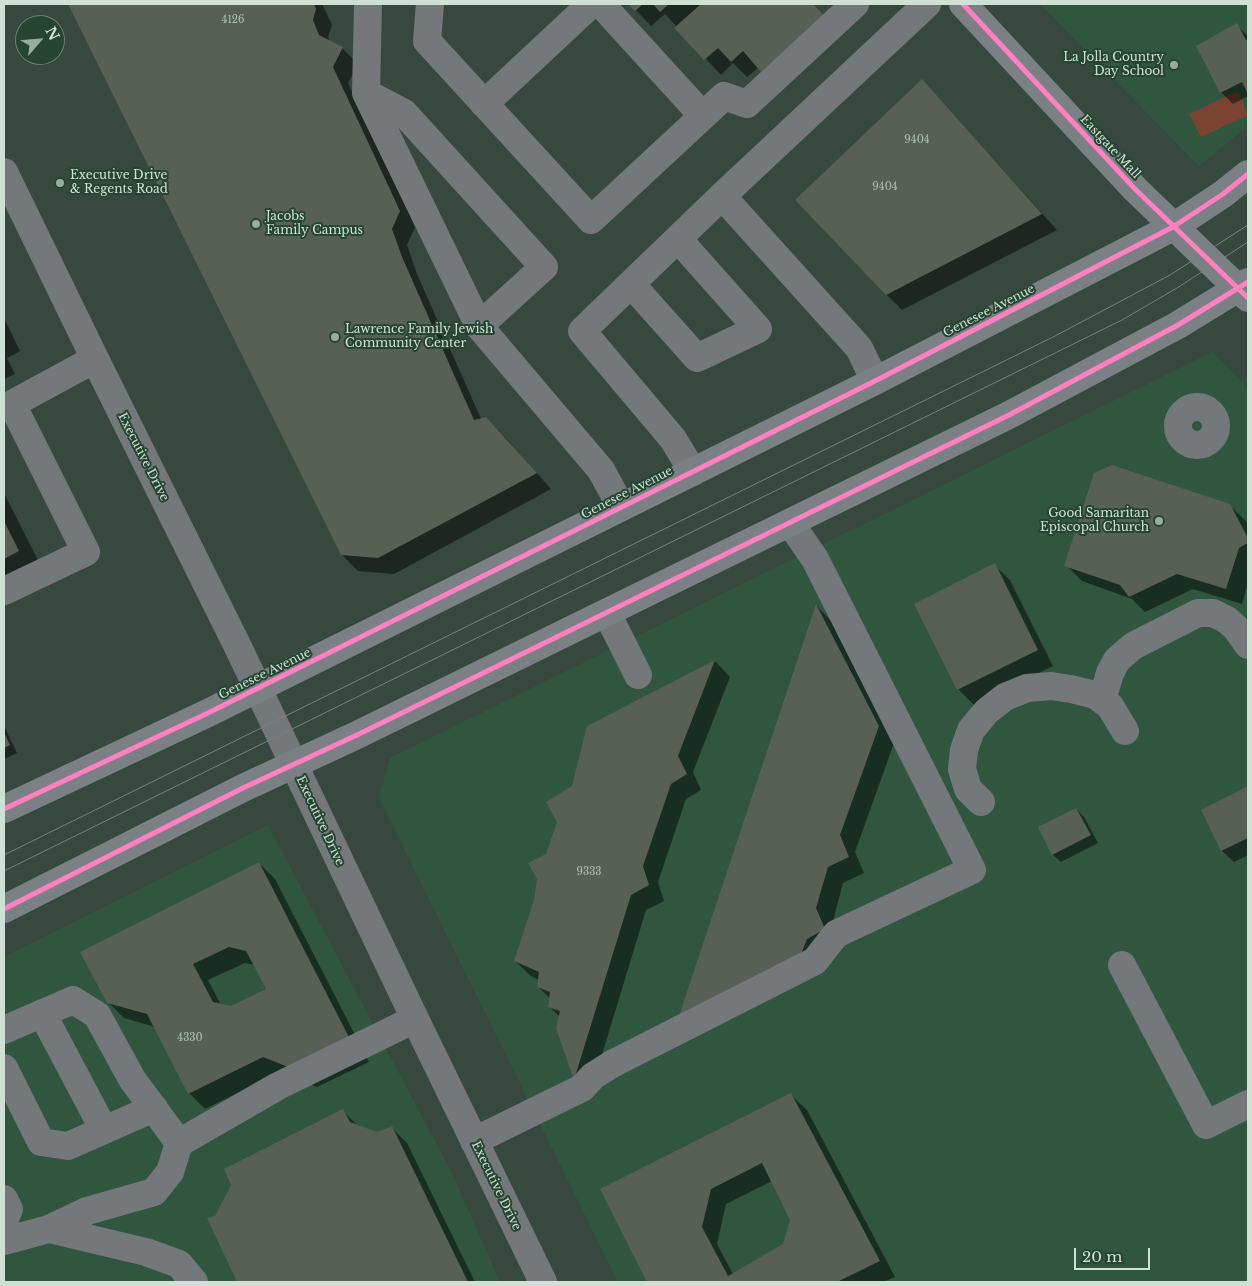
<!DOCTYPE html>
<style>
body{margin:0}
#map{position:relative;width:1252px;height:1286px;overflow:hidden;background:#37483e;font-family:"Libre Baskerville",serif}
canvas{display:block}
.frame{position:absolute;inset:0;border:5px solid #cfe1d5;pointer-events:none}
.north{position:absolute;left:15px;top:15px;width:50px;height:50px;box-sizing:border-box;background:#254532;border:1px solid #698373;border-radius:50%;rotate:63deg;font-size:14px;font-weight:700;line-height:20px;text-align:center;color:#cfe1d5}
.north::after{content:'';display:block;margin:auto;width:18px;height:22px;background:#9aaba0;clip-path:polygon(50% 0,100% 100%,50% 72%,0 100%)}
.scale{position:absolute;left:1074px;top:1248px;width:76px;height:22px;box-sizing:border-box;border:2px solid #cfe1d5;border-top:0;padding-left:6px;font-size:15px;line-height:18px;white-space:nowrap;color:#cfe1d5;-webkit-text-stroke:4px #254532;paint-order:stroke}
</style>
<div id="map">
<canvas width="1252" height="1286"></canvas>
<div class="frame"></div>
<div class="north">N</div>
<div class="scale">20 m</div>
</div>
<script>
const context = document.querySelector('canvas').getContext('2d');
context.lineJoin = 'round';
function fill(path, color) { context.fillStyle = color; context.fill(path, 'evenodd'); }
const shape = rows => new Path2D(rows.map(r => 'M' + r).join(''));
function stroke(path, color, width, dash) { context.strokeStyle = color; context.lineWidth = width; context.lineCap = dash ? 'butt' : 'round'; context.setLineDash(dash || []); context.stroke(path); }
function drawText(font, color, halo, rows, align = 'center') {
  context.font = font + ' "Libre Baskerville",serif'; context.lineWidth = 4; context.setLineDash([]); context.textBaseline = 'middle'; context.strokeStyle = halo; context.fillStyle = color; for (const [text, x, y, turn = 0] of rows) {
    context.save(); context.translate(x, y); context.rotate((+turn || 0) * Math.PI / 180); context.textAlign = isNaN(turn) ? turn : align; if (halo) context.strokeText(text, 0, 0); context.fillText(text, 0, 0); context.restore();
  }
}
fill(shape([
 [1040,4,1248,4,1248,126,1199,166],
 [1212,352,1248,388,1248,1282,618,1282,379,798,390,758],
 [268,825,454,1177,500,1282,4,1282,4,957]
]), '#305640');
fill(shape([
 [1238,91,1248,115,1201,137,1189,114]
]), '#7b4432');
fill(shape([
 [69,4,321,4,323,6,332,25,328,37,330,42,342,48,358,64,348,83,415,227,407,245,417,274,481,419,486,418,502,434,551,489,394,574,358,571,342,555],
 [630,4,812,4,838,32,778,87,759,67,747,77,733,63,721,75,665,14,651,26],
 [1236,25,1248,36,1248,96,1233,104,1221,92],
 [937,97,1057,230,902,310,886,294],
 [4,318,20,351,7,358,15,374,4,379],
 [4,493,49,582,4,604],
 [1229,505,1246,521,1248,526,1248,583,1242,604,1193,589,1145,612,1132,599,1082,581,1066,565],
 [994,565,1010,580,1053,666,974,705,958,689],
 [817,606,831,621,894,743,855,852,864,873,843,883,832,925,840,945,694,1037],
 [715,661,730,677,693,772,701,790,686,799,658,882,664,901,646,910,590,1094,576,1079,560,1017,549,1006,550,998,538,987,539,980,531,976,515,961,535,901,547,855,573,787,588,726],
 [4,726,17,753,4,759],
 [1248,788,1248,855,1234,862,1222,851,1202,811],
 [1076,809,1084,817,1098,843,1061,862,1053,855,1040,828],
 [259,863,275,879,369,1062,317,1087,280,1072,205,1109,189,1093,155,1027,124,1018,108,1002],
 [245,963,255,965,268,990,231,1007,221,1005,208,980],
 [791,1095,807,1110,895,1277,883,1282,649,1282,602,1190],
 [772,1181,792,1219,784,1245,733,1274,717,1244,726,1204],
 [342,1110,358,1126,377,1134,391,1127,407,1143,475,1282,238,1282,209,1219,216,1218]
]), '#0007');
fill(shape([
 [68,4,314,4,316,9,313,20,319,35,343,47,333,67,400,211,392,229,402,257,474,420,486,417,537,473,378,558,341,555],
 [628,4,643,4,635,11],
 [653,4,669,4,660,12],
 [701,4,813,4,824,16,761,72,743,51,731,62,718,48,704,60,674,28],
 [1237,23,1246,40,1248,39,1248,94,1242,82,1220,93,1196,46],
 [922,79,1042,214,886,295,795,200],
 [1112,465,1230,504,1248,538,1248,543,1239,548,1226,589,1177,574,1129,597,1120,585,1064,566,1094,473],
 [4,521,19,551,4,559],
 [995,563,1038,650,957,690,914,604],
 [816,604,879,726,840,835,849,857,828,867,816,908,825,929,807,939,799,959,677,1022],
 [715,660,678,756,687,774,671,784,643,866,649,885,631,895,574,1080,556,1028,560,1011,548,1007,550,992,537,987,539,972,514,961,534,900,537,879,528,863,546,854,557,822,546,802,572,786,587,726],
 [4,732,10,745,4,748],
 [1248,786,1248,838,1221,851,1201,810],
 [1076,808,1091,835,1052,855,1038,827],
 [259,862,354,1047,301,1072,263,1057,188,1094,147,1014,107,1003,80,952],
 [229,947,246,951,266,989,231,1006,213,1002,193,964],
 [791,1093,880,1261,837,1282,647,1282,600,1189],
 [762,1163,790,1220,783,1244,728,1276,702,1227,711,1189],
 [343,1109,350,1122,377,1132,392,1126,468,1282,237,1282,207,1218,215,1216,231,1185,224,1169]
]), '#585f54');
stroke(shape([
 [368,4,366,93,479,326,601,470,621,507],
 [430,4,427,41,591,220,703,116,601,4],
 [366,93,404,113,544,267,479,326],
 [484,104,591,4],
 [703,116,724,96,747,104,855,4],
 [4,172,95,359,238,647,415,1019,543,1282],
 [722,196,859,348,875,381],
 [631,284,697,358,758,329,678,239],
 '1178 426a19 19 0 1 1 38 0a19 19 0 1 1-38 0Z',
 [693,472,673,439,582,331,722,196,927,4],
 [4,591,86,552,12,404,95,359],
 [607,613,638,675],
 [1102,700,1110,673,1117,660,1133,646,1198,613,1213,613,1227,620,1236,628,1248,645],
 [981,802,968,789,962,769,964,750,971,730,987,711,1005,697,1027,688,1051,686,1071,689,1095,695,1110,706,1125,731],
 [1122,965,1206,1125,1248,1104],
 [42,1013,104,1130],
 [4,1030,73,1000,97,1015,132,1079,179,1143],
 [4,1068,41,1142,68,1146,154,1108],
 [474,1141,582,1088,593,1076,612,1064,815,961,836,934,972,870,815,559,790,523],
 [4,1199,9,1209,4,1222],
 [49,1229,146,1252,179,1264,194,1282],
 [4,1241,49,1229,87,1211,154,1192,170,1172,179,1143,278,1086,415,1019]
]), '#74787a', 28);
stroke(shape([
 [963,4,1135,189,1248,298],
 [4,809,208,713,875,381,1173,227,1223,194,1248,174],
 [4,909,243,788,357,735,1009,415,1178,325,1248,282]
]), '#7a8083', 28);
stroke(shape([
 [4,855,1055,336,1170,275,1248,225],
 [4,871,1122,320,1177,288,1248,242]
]), '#79807f', 1);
stroke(shape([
 [963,4,1135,189,1248,298],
 [4,809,208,713,875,381,1173,227,1223,194,1248,174],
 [4,909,243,788,357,735,1009,415,1178,325,1248,282]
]), '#ff80c0', 5);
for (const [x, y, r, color] of [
 [1174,65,5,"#9aaba0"],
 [60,183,5,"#9aaba0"],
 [256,224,5,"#9aaba0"],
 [335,337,5,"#9aaba0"],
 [1159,521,5,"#9aaba0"]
]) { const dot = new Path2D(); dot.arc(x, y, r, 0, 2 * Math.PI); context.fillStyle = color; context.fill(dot); stroke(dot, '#254532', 2); }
drawText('10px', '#b1c0b5', null, [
 ["4126",233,20],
 ["9404",917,140],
 ["9404",885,187],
 ["9333",589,872],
 ["4330",190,1038]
]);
drawText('12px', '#cfe1d5', '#254532', [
 ["La Jolla Country",1164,58,"right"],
 ["Day School",1164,72,"right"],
 ["Executive Drive",70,176],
 ["& Regents Road",70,190],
 ["Jacobs",266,217],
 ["Family Campus",266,231],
 ["Lawrence Family Jewish",345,330],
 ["Community Center",345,344],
 ["Good Samaritan",1149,514,"right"],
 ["Episcopal Church",1149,528,"right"]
], 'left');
drawText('12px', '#cfe1d5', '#254532', [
 ["Eastgate Mall",1110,147,47],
 ["Genesee Avenue",989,311,-27],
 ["Executive Drive",143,457,63],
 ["Genesee Avenue",627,493,-27],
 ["Genesee Avenue",265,674,-26],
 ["Executive Drive",320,821,65],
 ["Executive Drive",496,1186,64]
]);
</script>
